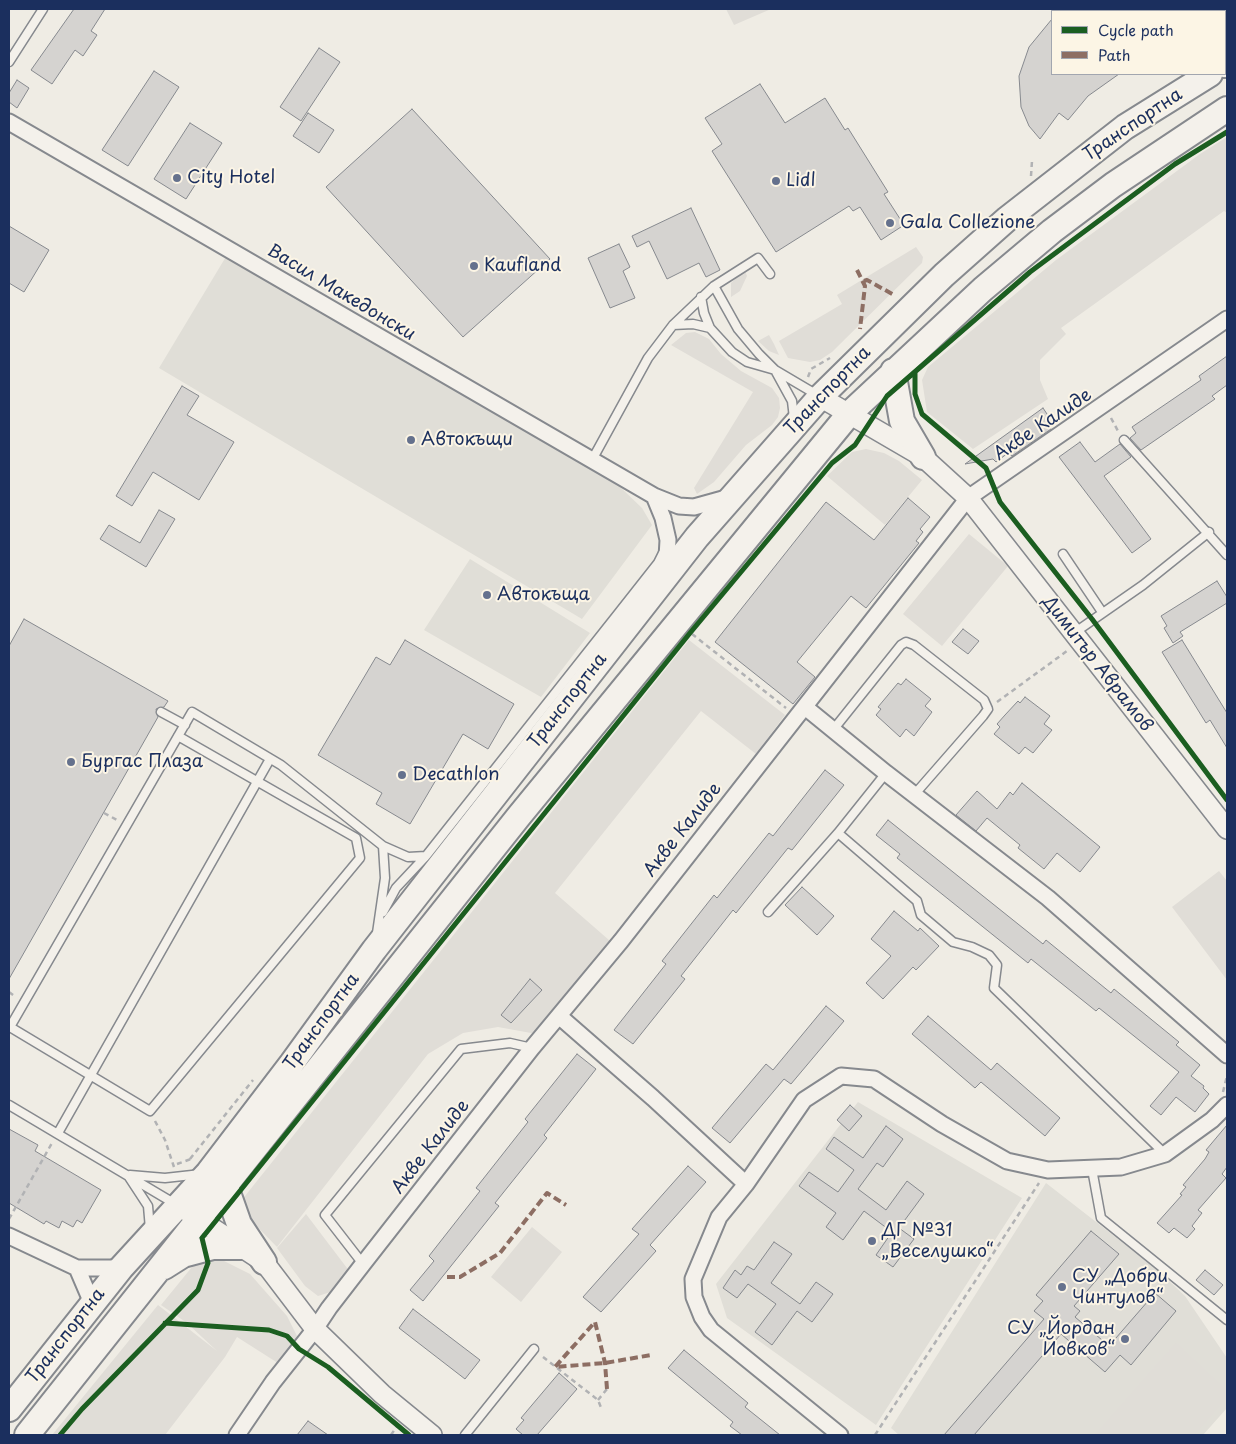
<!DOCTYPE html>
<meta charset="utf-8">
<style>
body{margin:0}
#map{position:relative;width:1236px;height:1444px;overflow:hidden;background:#efece4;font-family:"Playpen Sans",sans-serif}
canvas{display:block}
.frame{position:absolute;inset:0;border:10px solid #1b2f5e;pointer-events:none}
.legend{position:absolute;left:1051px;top:10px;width:175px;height:65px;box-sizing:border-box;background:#fcf5e5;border:1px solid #a2a6af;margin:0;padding:6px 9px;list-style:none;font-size:15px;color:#1b2f5e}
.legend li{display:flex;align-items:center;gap:10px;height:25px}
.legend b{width:25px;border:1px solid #a2a6af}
</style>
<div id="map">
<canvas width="1236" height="1444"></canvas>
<div class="frame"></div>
<ul class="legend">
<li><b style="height:6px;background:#1b5e20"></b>Cycle path</li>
<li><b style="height:6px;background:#8d6e63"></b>Path</li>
</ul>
</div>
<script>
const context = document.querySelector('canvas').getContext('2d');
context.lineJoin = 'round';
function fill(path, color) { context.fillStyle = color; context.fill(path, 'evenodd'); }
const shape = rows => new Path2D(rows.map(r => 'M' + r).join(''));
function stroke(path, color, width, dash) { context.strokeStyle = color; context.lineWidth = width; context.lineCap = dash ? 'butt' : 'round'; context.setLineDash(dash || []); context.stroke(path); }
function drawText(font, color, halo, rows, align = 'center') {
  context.font = font + ' "Playpen Sans",sans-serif'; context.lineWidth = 4; context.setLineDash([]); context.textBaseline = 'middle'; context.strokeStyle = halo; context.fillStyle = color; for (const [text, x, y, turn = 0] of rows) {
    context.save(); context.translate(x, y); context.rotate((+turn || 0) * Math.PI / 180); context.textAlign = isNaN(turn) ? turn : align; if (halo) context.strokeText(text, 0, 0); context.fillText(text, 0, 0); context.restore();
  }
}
fill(shape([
 [227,255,618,485,642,508,652,525,582,619,159,368],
 [470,559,590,633,541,697,424,630],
 [858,1102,1022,1198,876,1425,727,1318,716,1284],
 [1046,1183,1154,1267,1185,1296,1227,1358,1227,1408,1203,1435,899,1435,891,1428]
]), '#e0ded7');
fill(shape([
 [726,9,771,9,734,25],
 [1227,137,1227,213,1224,211,1061,328,1066,334,1040,360,1040,380,1048,399,973,449,927,412,922,380,928,367,1056,260,1200,154],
 [916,247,923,257,922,263,832,352,820,360,810,362,788,358,779,341,842,304,837,295],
 [743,271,745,271,747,276,740,291,731,297,731,283],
 [695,332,709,339,721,354,741,371,772,388,779,398,780,408,778,417,772,425,746,445,714,482,697,494,694,488,753,392,671,345,686,333],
 [769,335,774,344,779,355,769,351,758,341],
 [866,449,884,453,899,461,922,480,885,525,827,476,852,452],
 [969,534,1008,566,942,646,903,614],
 [689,640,785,715,756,754,701,711,555,893,617,947,542,1042,531,1033,498,1027,463,1033,428,1054,277,1247,237,1206],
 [1219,871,1227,881,1227,980,1172,907],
 [306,1214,350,1272,337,1290,318,1296,305,1286,277,1248],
 [532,1227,562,1252,521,1302,491,1277],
 [201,1256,216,1257,250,1274,287,1316,297,1336,281,1365,237,1337,225,1357,165,1435,52,1435,158,1305,217,1351,187,1323,161,1305],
 [1176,1343,1227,1391,1227,1397,1194,1435,1095,1435]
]), '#e0ddd7');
const building = shape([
 [74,9,105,9,91,31,97,35,83,56,75,50,52,84,31,70,74,9],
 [1052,19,1052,74,1119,74,1088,96,1068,120,1059,113,1040,139,1029,126,1021,107,1019,76,1029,47,1052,19],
 [319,48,340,62,301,121,280,107,319,48],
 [154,71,179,87,128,166,102,150,154,71],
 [17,80,29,88,17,108,9,102,9,93,17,80],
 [760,84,785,123,825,98,845,130,848,128,888,192,884,194,904,225,881,240,860,207,853,211,849,206,776,252,712,151,722,144,705,118,760,84],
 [412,109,550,259,463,337,326,187,412,109],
 [308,113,334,130,319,153,293,136,308,113],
 [190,123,222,143,186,199,154,179,190,123],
 [691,208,720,270,706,277,699,263,667,279,649,241,637,247,632,236,691,208],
 [9,226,49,250,24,292,9,283,9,226],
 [619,244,630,267,623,271,635,298,610,308,588,258,619,244],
 [1227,356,1227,385,1212,396,1215,399,1141,450,1130,438,1136,433,1132,427,1201,380,1199,376,1227,356],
 [182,386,199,396,187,415,234,442,199,500,153,472,132,506,116,496,182,386],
 [1043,408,1051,420,1049,426,1051,429,1012,456,1008,453,996,462,993,459,965,464,1043,408],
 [1080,442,1095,462,1120,444,1131,457,1104,476,1151,539,1132,553,1059,457,1080,442],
 [908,498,930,517,920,529,923,532,916,541,919,543,866,608,851,596,797,662,815,677,793,704,715,642,826,502,874,540,908,498],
 [159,510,175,519,146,567,100,539,109,525,140,543,159,510],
 [1217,581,1227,597,1227,603,1180,632,1183,636,1173,643,1164,628,1167,626,1161,616,1217,581],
 [24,619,168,701,164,707,156,709,158,717,9,979,9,646,24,619],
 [963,629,979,641,968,654,952,642,963,629],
 [405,640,514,704,488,749,463,734,410,824,376,804,382,793,318,755,376,657,390,665,405,640],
 [1182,640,1227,713,1227,748,1210,720,1206,723,1162,652,1182,640],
 [906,679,931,699,925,706,932,712,914,736,906,729,900,737,876,715,881,709,878,707,898,683,901,685,906,679],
 [1025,697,1050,716,1044,724,1052,730,1033,753,1025,747,1019,754,994,734,1000,727,997,724,1005,715,1018,701,1020,703,1025,697],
 [825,770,844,785,792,850,788,848,736,913,733,910,681,976,685,979,633,1044,614,1030,666,964,662,961,714,895,717,898,769,833,773,836,825,770],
 [1022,783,1100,847,1080,872,1057,853,1044,869,1018,848,1020,845,987,818,976,831,956,815,977,791,997,809,1010,792,1013,795,1022,783],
 [888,820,1043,944,1046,940,1111,993,1114,989,1179,1042,1176,1045,1200,1065,1191,1076,1204,1086,1203,1088,1209,1094,1195,1112,1176,1097,1161,1115,1150,1106,1179,1072,1099,1008,1096,1011,1031,959,1028,963,897,858,900,854,876,835,888,820],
 [802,887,834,916,817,935,785,905,802,887],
 [894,911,918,931,920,928,939,946,916,970,913,967,883,999,866,983,891,956,871,939,894,911],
 [530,979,542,990,511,1023,501,1015,530,979],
 [826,1006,844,1021,791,1084,784,1079,730,1143,712,1128,766,1064,773,1070,826,1006],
 [928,1016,991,1070,997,1063,1060,1118,1045,1136,981,1082,975,1088,912,1034,928,1016],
 [577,1054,596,1069,544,1135,547,1138,495,1203,499,1206,423,1301,410,1290,434,1261,429,1256,480,1191,476,1188,528,1122,525,1119,577,1054],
 [850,1105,862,1116,849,1131,837,1120,850,1105],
 [1227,1125,1227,1167,1222,1174,1226,1178,1198,1210,1202,1213,1192,1226,1195,1229,1187,1238,1174,1228,1169,1233,1157,1223,1182,1195,1180,1194,1186,1187,1183,1185,1205,1159,1209,1152,1206,1150,1227,1125],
 [886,1126,903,1139,883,1167,877,1163,858,1189,886,1210,907,1181,924,1194,899,1228,914,1239,893,1267,876,1255,892,1232,864,1211,843,1240,826,1227,836,1213,799,1186,809,1172,838,1192,854,1170,826,1149,834,1137,863,1158,886,1126],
 [9,1129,38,1145,35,1151,101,1190,82,1223,77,1220,73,1227,62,1221,59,1228,46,1221,44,1224,9,1203,9,1129],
 [688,1166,706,1182,650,1245,656,1251,601,1312,583,1297,639,1234,632,1229,688,1166],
 [1091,1231,1119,1254,1074,1306,1080,1311,1075,1317,1109,1346,1155,1293,1176,1311,1131,1365,1120,1355,1105,1372,1061,1334,974,1435,944,1435,1044,1319,1034,1311,1043,1301,1036,1295,1091,1231],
 [774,1242,792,1254,771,1283,800,1304,816,1282,833,1294,812,1322,797,1311,772,1345,755,1332,776,1304,748,1284,737,1298,723,1288,735,1270,741,1275,747,1266,754,1270,774,1242],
 [1205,1270,1223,1285,1214,1295,1196,1280,1205,1270],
 [413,1309,480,1360,465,1379,399,1328,413,1309],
 [684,1350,748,1403,745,1407,780,1435,742,1435,730,1426,733,1422,668,1368,684,1350],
 [559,1373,577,1389,537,1435,523,1435,516,1429,524,1420,521,1418,559,1373],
 [308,1421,328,1435,297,1435,308,1421]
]);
fill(building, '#d5d3d0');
stroke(building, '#86898e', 1);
const service = shape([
 [9,62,43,9],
 [714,286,738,329,759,354,775,370,819,396],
 [701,297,704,313,710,328],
 [673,325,693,324,710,328,732,352,747,362,775,370,792,401,794,418],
 [1124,440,1227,555],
 [592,460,648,358,673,325,714,286,758,258,770,274],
 [1063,554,1102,612],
 [617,615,658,563,663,553],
 [1074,633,1143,585,1209,532],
 [161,712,185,725],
 [833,730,901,645,906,642,914,645,984,700,988,709,983,716,914,795],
 [178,736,356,838,360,858,150,1111,10,1027,192,712,281,765,383,846,408,857,426,856,617,615,630,612],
 [886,773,838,833,917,901,921,915,953,942,972,947,989,955,997,965,994,988,1165,1154],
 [383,912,396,888,426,856],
 [768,912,838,833],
 [377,933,385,878,383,846],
 [9,1105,177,1205],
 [58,1133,270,759],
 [1092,1169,1101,1218,1227,1320],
 [130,1175,165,1178,201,1174],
 [129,1177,148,1206,150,1229],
 [363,1264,325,1215,461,1049,510,1043,532,1048],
 [465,1435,534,1349]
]);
const minor = shape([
 [9,122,654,496,679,506,694,507,730,497],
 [654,496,663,518,668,540,666,575],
 [805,707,886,773,1048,898,1227,1055],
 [559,1016,653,1098,746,1184],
 [9,1236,77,1268,121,1268],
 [77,1268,92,1303],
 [237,1435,273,1382,315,1329,329,1308,363,1264,532,1048,621,941,968,498,1227,319],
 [840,1435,711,1330,702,1317,694,1297,693,1279,719,1217,746,1184,804,1100,841,1076,874,1079,942,1124,1007,1161,1048,1170,1121,1167,1165,1154,1212,1120,1227,1105]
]);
const tertiary = shape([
 [820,397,923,457,968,498,1227,829],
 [188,1212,264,1262,315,1329,382,1394,432,1435]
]);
const primary = shape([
 [1225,65,1227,64],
 [893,371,902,421,923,457],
 [226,1187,239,1224,264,1262],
 [164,1267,183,1255,213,1247,241,1247],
 [9,1409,121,1268,208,1173,292,1063,374,950,697,537,820,397,944,275,1007,219,1125,127,1210,74],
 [27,1435,519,816,849,414,983,289,1052,231,1113,185,1227,109]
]);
stroke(service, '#86898e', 11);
stroke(minor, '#86898e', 19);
stroke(tertiary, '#86898e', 22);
stroke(primary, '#86898e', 28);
stroke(shape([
 [1031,176,1032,161],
 [808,377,811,369,830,358],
 [1111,418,1118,431],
 [692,634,786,708],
 [997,702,1067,651],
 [104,813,117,820],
 [9,992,16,997],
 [1223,1092,1227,1076],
 [155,1121,165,1140,174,1167],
 [190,1159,253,1080],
 [177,1164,191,1159],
 [9,1219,52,1143],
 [543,1357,598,1400,602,1410],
 [598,1400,607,1389],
 [391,1435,397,1426],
 [875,1435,1039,1183]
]), '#b1b2b4', 2.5, [5, 4]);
stroke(service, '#f4f1eb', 8);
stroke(minor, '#f4f1eb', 15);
stroke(tertiary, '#f4f1eb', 19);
stroke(primary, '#f4f1eb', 24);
stroke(shape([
 [857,270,865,286,860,329],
 [864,281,867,280,894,295],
 [447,1277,460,1277,500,1253,547,1193,566,1205],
 [607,1389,605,1363,595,1322,555,1367,605,1363,651,1355]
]), '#8d6e63', 4, [8, 4]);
stroke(shape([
 [915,372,915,394,922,414,986,468,1000,502,1092,619,1227,800],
 [165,1323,269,1330,287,1336,299,1349,328,1367,409,1435],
 [60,1435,82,1409,198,1290,208,1263,202,1238,690,633,832,463,855,445,887,396,1030,272,1175,164,1227,132]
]), '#1b5e20', 5);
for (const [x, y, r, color] of [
 [177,178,5,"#65718d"],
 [776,181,5,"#65718d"],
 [890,223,5,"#65718d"],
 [474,266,5,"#65718d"],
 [411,440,5,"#65718d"],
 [487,595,5,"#65718d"],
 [71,762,5,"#65718d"],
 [402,775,5,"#65718d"],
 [872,1241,5,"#65718d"],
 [1062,1287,5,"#65718d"],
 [1125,1339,5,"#65718d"]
]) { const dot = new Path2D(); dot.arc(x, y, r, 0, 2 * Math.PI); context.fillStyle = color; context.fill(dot); stroke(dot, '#fcf5e5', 2); }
drawText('18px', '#1b2f5e', '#fcf5e5', [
 ["Транспортна",1133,125,-34],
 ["Васил Македонски",341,293,31],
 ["Транспортна",828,391,-46],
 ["Акве Калиде",1043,425,-34],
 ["Димитър Аврамов",1097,664,52],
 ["Транспортна",568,701,-52],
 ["Акве Калиде",683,830,-52],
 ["Транспортна",322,1022,-54],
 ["Акве Калиде",431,1147,-52],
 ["Транспортна",66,1336,-52]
]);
drawText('18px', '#1b2f5e', '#fcf5e5', [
 ["City Hotel",187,178],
 ["Lidl",786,181],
 ["Gala Collezione",900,223],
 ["Kaufland",484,266],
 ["Автокъщи",421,440],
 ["Автокъща",497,595],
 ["Бургас Плаза",81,762],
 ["Decathlon",412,775],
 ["ДГ №31",882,1231],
 ["„Веселушко“",882,1252],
 ["СУ „Добри",1072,1277],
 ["Чинтулов“",1072,1298],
 ["СУ „Йордан",1115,1329,"right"],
 ["Йовков“",1115,1350,"right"]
], 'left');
</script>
